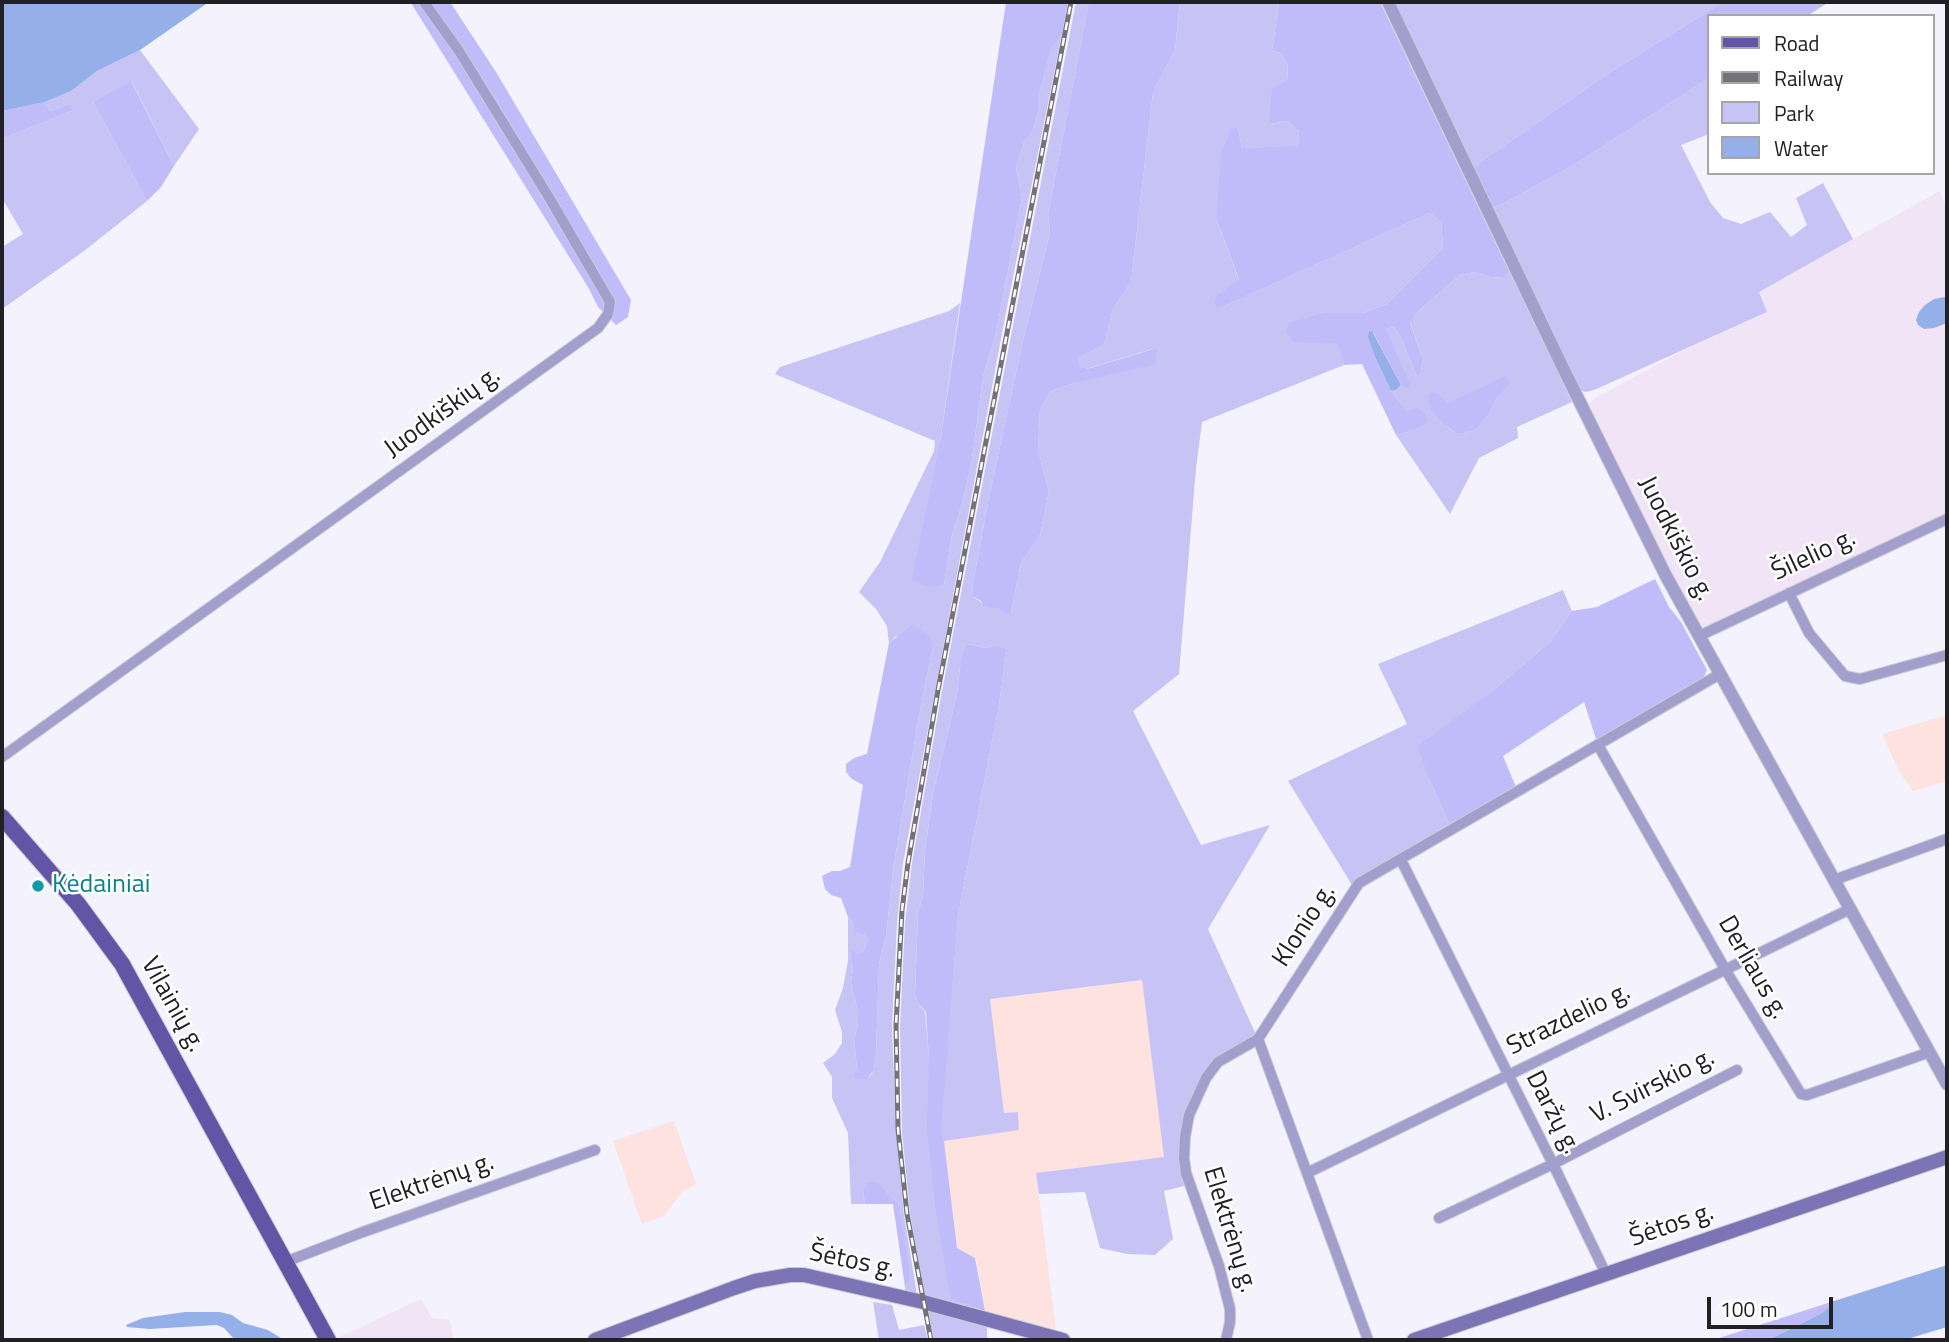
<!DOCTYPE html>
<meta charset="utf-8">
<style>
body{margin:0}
#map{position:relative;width:1949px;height:1342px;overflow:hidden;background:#f3f2fd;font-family:"Titillium Web",sans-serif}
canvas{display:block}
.frame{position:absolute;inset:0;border:4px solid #212125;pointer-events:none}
.legend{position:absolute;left:1707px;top:14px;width:228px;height:161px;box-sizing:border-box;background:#fff;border:2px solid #a6a6a8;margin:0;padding:9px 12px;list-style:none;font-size:21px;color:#212125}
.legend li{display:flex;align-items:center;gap:14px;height:35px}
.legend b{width:35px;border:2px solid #a6a6a8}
.scale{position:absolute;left:1707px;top:1297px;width:126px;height:32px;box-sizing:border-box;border:4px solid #212125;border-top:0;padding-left:9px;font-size:21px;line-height:24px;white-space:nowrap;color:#212125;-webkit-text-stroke:5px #fff;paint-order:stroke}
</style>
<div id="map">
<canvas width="1949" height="1342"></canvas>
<div class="frame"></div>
<ul class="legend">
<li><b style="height:9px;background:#6355a6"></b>Road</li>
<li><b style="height:9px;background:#737279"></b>Railway</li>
<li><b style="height:19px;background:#c7c4f5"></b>Park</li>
<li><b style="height:19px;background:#95b0e8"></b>Water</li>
</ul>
<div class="scale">100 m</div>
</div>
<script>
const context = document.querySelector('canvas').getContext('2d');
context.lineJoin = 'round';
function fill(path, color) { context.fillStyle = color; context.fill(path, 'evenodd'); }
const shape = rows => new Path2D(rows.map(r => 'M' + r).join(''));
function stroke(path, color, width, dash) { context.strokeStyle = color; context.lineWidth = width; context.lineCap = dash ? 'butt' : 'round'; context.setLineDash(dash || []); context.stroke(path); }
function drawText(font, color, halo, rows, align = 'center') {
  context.font = font + ' "Titillium Web",sans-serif'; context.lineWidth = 5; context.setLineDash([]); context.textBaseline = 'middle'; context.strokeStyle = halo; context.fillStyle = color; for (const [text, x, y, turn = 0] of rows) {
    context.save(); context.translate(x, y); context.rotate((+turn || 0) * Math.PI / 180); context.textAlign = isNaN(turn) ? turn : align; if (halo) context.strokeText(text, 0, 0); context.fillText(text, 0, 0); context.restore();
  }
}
fill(shape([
 [1940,191,1947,210,1947,514,1711,626,1698,626,1587,406,1595,398,1677,354,1766,312,1758,292],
 [421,1299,432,1318,450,1320,454,1340,338,1340,337,1338]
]), '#f2e4f7');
fill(shape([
 [1947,715,1947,781,1913,791,1899,771,1882,734],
 [1142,980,1165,1157,1036,1173,1056,1329,985,1311,976,1259,957,1248,944,1141,973,1136,1004,1113,990,999],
 [674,1121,696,1184,682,1192,664,1216,642,1224,613,1141]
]), '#fde2e0');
fill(shape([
 [1076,2,1089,3,1048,214,1050,232,1024,336,989,497,973,583,972,596,989,608,998,608,1011,613,1021,563,1040,535,1049,492,1038,450,1040,409,1051,391,1074,383,1156,348,1086,369,1080,366,1078,358,1104,345,1113,309,1131,282,1153,92,1175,50,1180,2,1279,2,1272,51,1281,53,1288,66,1287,80,1270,124,1288,121,1299,132,1298,147,1242,148,1238,128,1216,218,1239,280,1218,294,1218,309,1430,213,1441,222,1443,248,1387,304,1363,313,1324,313,1317,342,1339,344,1344,365,1202,422,1196,468,1179,674,1133,711,1201,845,1270,825,1208,929,1258,1039,1218,1062,1185,1137,1188,1185,1164,1191,1173,1239,1155,1255,1127,1254,1100,1248,1085,1192,1039,1194,1036,1173,1164,1157,1142,980,990,999,1004,1113,1018,1112,1019,1130,944,1141,940,1131,958,916,998,711,1007,649,997,645,985,648,969,644,960,666,957,694,933,794,925,850,923,895,918,913,915,994,918,1003,925,1012,951,1300,985,1311,985,1316,925,1296,910,1214,902,1131,900,1026,905,923,912,863,942,691],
 [1395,2,1723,2,1606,75,1473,167],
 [1062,34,1006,312,903,863,897,923,892,1027,896,1128,904,1215,917,1295,906,1292,905,1287,909,1283,898,1202,890,1197,863,1191,865,1204,851,1204,848,1133,832,1098,832,1077,823,1063,835,1054,842,1043,842,1032,835,1010,843,988,848,961,848,917,853,923,855,930,865,935,868,939,863,953,861,955,851,952,850,956,853,968,851,983,858,1012,858,1025,854,1039,857,1069,855,1075,870,1076,874,1070,876,1055,879,964,886,937,893,870,919,716,933,646,896,636,889,643,887,626,876,609,859,592,880,562,934,451,935,441,775,374,780,367,949,311,960,303,940,442,944,584,952,535,963,501,972,459,983,377,996,333,1022,197,1016,168,1024,142,1034,129,1038,111,1038,98,1051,48],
 [140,50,199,129,174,166,132,82,93,102,147,201,84,251,2,309,2,247,23,234,2,198,2,139,74,110,70,104,50,111,45,102,71,91,97,71],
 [1709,78,1709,134,1681,145,1710,202,1723,218,1741,224,1770,212,1791,237,1807,225,1796,198,1823,183,1853,239,1759,292,1767,312,1594,390,1586,392,1580,390,1492,208,1503,204,1577,163],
 [1509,271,1572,402,1517,427,1518,438,1479,458,1450,514,1396,435,1415,430,1407,411,1391,391,1396,390,1401,385,1407,388,1386,329,1393,327,1400,335,1416,374,1420,377,1423,359,1410,322,1416,313,1460,275,1474,272,1490,277,1503,278],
 [1440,395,1446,403,1498,396,1487,417,1476,430,1458,434,1445,425],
 [1563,590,1572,611,1550,642,1490,693,1429,779,1452,830,1355,890,1288,781,1407,724,1378,664],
 [873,1302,892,1305,899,1330,924,1325,928,1340,879,1340],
 [928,1310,987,1326,987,1340,934,1340]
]), '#c7c4f5');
fill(shape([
 [412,2,450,2,496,72,631,300,628,317,616,325,598,307,588,287,411,3],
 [1006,2,1068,2,1062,34,1051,49,1038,98,1038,111,1034,129,1024,142,1016,168,1022,197,996,333,983,377,972,459,963,501,952,535,944,584,929,587,912,579,940,442],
 [1089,2,1180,2,1175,50,1153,92,1131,282,1113,309,1104,345,1078,358,1080,366,1087,369,1157,348,1156,364,1074,383,1051,391,1040,409,1038,450,1049,492,1040,535,1021,563,1011,613,1006,614,998,608,989,608,984,606,981,601,972,596,973,583,989,497,1024,336,1050,232,1048,214],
 [1279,2,1380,2,1509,271,1504,278,1490,277,1474,272,1460,275,1416,313,1410,323,1423,359,1420,377,1416,374,1400,335,1393,327,1386,329,1410,384,1407,389,1401,385,1373,332,1376,359,1391,391,1407,411,1417,408,1425,413,1428,422,1415,430,1396,435,1362,364,1344,365,1338,344,1293,342,1286,332,1289,323,1324,313,1363,313,1387,304,1443,248,1441,222,1430,213,1218,309,1214,302,1218,294,1239,279,1216,218,1221,153,1232,128,1238,128,1242,148,1298,146,1299,132,1288,121,1269,124,1272,89,1287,80,1288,66,1281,53,1272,51],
 [1723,2,1829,2,1807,16,1709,16,1709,78,1577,163,1503,204,1492,208,1473,167,1606,75],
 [131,81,174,166,161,187,147,201,93,102],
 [45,102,50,111,70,104,74,110,2,139,2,111],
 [1506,376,1510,383,1498,396,1487,417,1476,430,1458,434,1445,425,1431,410,1428,397,1433,392,1440,395,1447,403],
 [1655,579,1669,607,1681,622,1707,670,1703,679,1598,745,1584,702,1503,756,1518,792,1452,830,1429,779,1418,746,1490,693,1550,642,1572,611,1597,607],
 [912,625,930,636,933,646,919,716,893,870,886,937,879,964,876,1055,874,1070,866,1079,856,1079,854,1075,857,1069,854,1039,858,1025,858,1012,851,983,853,968,850,956,852,949,857,954,863,953,868,939,865,935,855,931,853,923,848,917,841,898,831,895,825,889,822,876,832,871,840,871,850,867,863,785,852,779,846,772,846,764,854,758,867,754,889,643],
 [969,644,985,648,997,645,1007,649,998,711,958,916,941,1131,944,1141,957,1248,975,1258,985,1311,951,1300,936,1213,927,1128,929,1060,926,1012,918,1003,915,994,918,913,923,895,925,850,933,794,957,694,960,666,965,647],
 [869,1182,879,1184,890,1197,898,1202,909,1267,909,1283,905,1287,893,1204,865,1204,863,1191],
 [1831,1302,1828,1308,1820,1314,1768,1340,1713,1340]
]), '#c0bbf9');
fill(shape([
 [2,2,209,2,140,50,97,71,71,91,45,102,2,111],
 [1945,297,1947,299,1947,323,1934,328,1924,329,1918,325,1916,320,1919,312,1925,305,1934,299],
 [1372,331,1401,385,1396,390,1391,391,1376,359,1368,337,1369,332],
 [1947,1265,1947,1327,1904,1340,1768,1340,1820,1314,1828,1308,1831,1302],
 [185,1312,220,1312,232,1315,243,1323,268,1330,284,1340,235,1340,224,1328,217,1325,150,1329,127,1327,126,1325,143,1318]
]), '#95b0e8');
const minor = shape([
 [1789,593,1809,633,1845,676,1860,679,1947,655],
 [1699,636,1947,519],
 [1598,745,1725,969,1801,1094,1807,1095,1930,1052],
 [2,757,598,328,608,314,610,302,550,199,459,51,424,2],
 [1401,860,1553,1164,1606,1274],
 [1834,880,1947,839],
 [1307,1173,1850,909],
 [1439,1218,1553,1164,1737,1070],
 [285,1262,363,1232,595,1150],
 [1226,1340,1230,1322,1230,1309,1219,1266,1186,1173,1184,1158,1185,1137,1189,1115,1206,1078,1218,1062,1258,1039],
 [1368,1340,1258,1039,1359,883,1720,674]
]);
const tertiary = shape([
 [1388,2,1564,370,1666,576,1947,1084]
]);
const secondary = shape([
 [595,1340,734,1288,755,1281,790,1275,804,1275,923,1302,1063,1340],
 [1414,1340,1947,1157]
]);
const primary = shape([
 [2,817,78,904,122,964,328,1340]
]);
stroke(minor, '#cdccd6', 12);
stroke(tertiary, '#cdccd6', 14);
stroke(secondary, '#cdccd6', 16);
stroke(primary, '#cdccd6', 18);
stroke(minor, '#a39fcc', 10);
stroke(tertiary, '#a39fcc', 12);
stroke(secondary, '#7d74b6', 14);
stroke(primary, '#6355a6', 16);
const rail = shape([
 [931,1340,907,1214,898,1129,896,1026,902,910,908,863,938,690,1071,2]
]);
stroke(rail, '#737279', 5);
stroke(rail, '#fff', 2.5, [8]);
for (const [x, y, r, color] of [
 [38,886,7,"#0f9aa8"]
]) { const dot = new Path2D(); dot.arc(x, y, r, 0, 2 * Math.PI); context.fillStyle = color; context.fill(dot); stroke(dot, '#fff', 2.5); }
drawText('26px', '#212125', '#fff', [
 ["Juodkiškių g.",443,413,-36],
 ["Juodkiškio g.",1675,539,63],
 ["Šilelio g.",1814,556,-25],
 ["Klonio g.",1305,926,-57],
 ["Derliaus g.",1752,968,60],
 ["Vilainių g.",172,1005,61],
 ["Strazdelio g.",1569,1020,-26],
 ["V. Svirskio g.",1653,1087,-27],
 ["Daržų g.",1552,1113,63],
 ["Elektrėnų g.",432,1183,-19],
 ["Šėtos g.",1672,1226,-19],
 ["Elektrėnų g.",1229,1230,73],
 ["Šėtos g.",852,1262,12]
]);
drawText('26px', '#0d838f', '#fff', [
 ["Kėdainiai",52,886]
], 'left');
</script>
